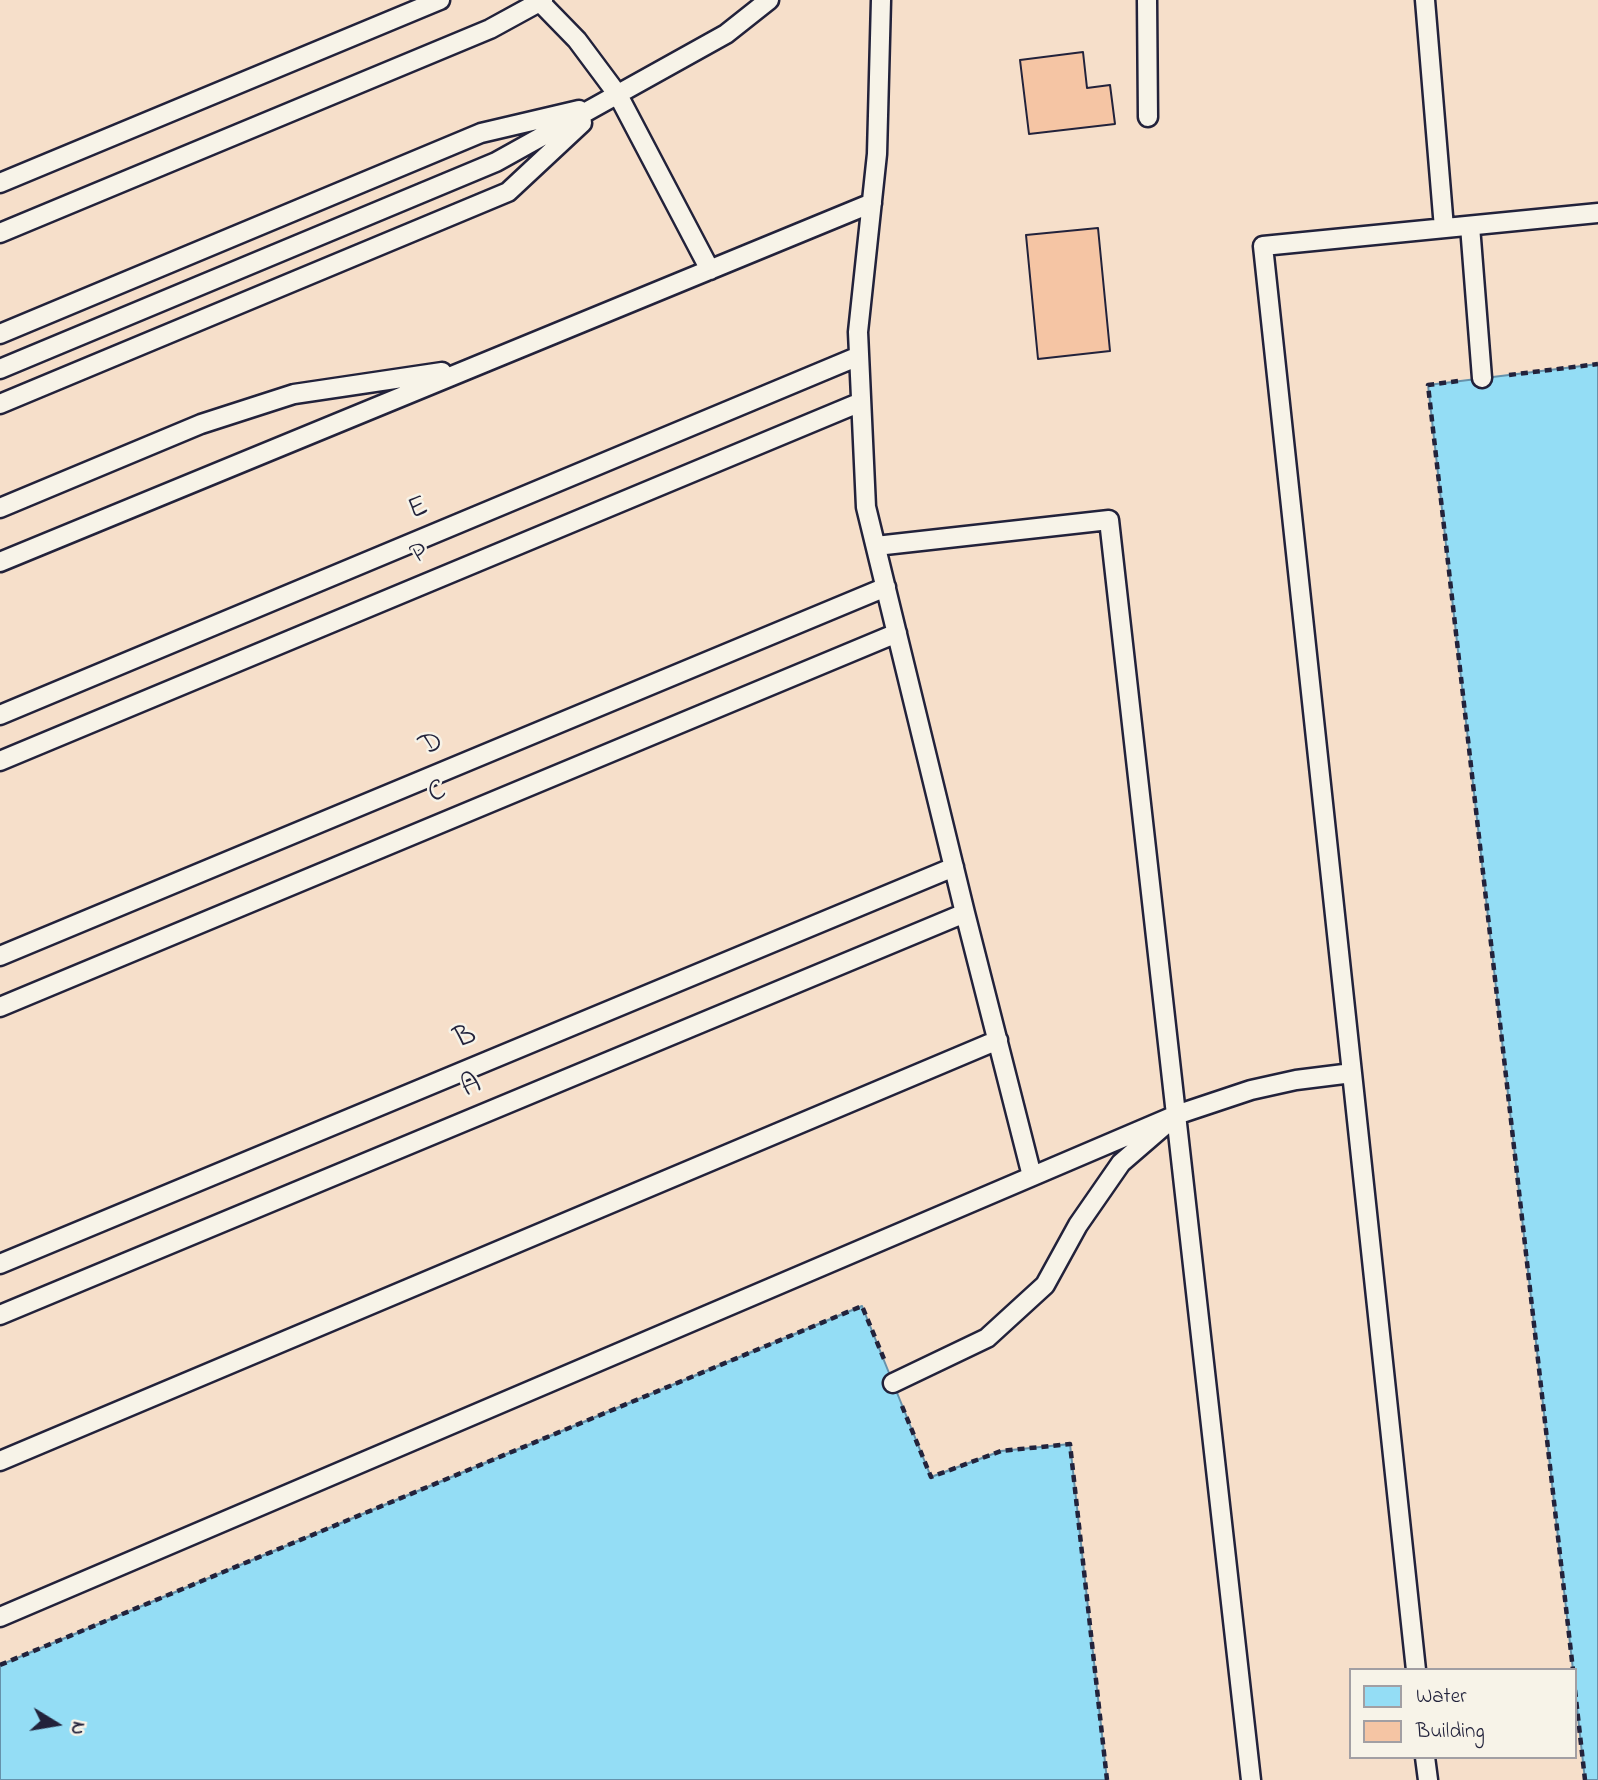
<!DOCTYPE html>
<style>
body{margin:0}
#map{position:relative;width:1598px;height:1780px;overflow:hidden;background:#f7eada;font-family:"Indie Flower",sans-serif}
canvas{display:block}
.legend{position:absolute;left:1349px;top:1668px;width:228px;height:91px;box-sizing:border-box;background:#f7f3e8;border:2px solid #a29fa3;margin:0;padding:9px 12px;list-style:none;font-size:21px;color:#22223b}
.legend li{display:flex;align-items:center;gap:14px;height:35px}
.legend b{width:35px;border:2px solid #a29fa3}
.north{position:absolute;left:21px;top:1689px;width:70px;height:70px;-webkit-text-stroke:5px #f7f3e8;paint-order:stroke;rotate:101deg;font-size:19px;font-weight:700;line-height:28px;text-align:center;color:#22223b}
.north::after{content:'';display:block;margin:auto;width:24px;height:32px;background:#22223b;clip-path:polygon(50% 0,100% 100%,50% 72%,0 100%)}
</style>
<div id="map">
<canvas width="1598" height="1780"></canvas>
<ul class="legend">
<li><b style="height:19px;background:#94ddf5"></b>Water</li>
<li><b style="height:19px;background:#f5c5a4"></b>Building</li>
</ul>
<div class="north">N</div>
</div>
<script>
const context = document.querySelector('canvas').getContext('2d');
context.lineJoin = 'round';
function fill(path, color) { context.fillStyle = color; context.fill(path, 'evenodd'); }
const shape = rows => new Path2D(rows.map(r => 'M' + r).join(''));
function stroke(path, color, width, dash) { context.strokeStyle = color; context.lineWidth = width; context.lineCap = dash ? 'butt' : 'round'; context.setLineDash(dash || []); context.stroke(path); }
function drawText(font, color, halo, rows, align = 'center') {
  context.font = font + ' "Indie Flower",sans-serif'; context.lineWidth = 5; context.setLineDash([]); context.textBaseline = 'middle'; context.strokeStyle = halo; context.fillStyle = color; for (const [text, x, y, turn = 0] of rows) {
    context.save(); context.translate(x, y); context.rotate((+turn || 0) * Math.PI / 180); context.textAlign = isNaN(turn) ? turn : align; if (halo) context.strokeText(text, 0, 0); context.fillText(text, 0, 0); context.restore();
  }
}
fill(shape([
 [0,0,1598,0,1598,364,1428,385,1573,1670,1351,1670,1351,1757,1575,1757,1575,1690,1585,1780,1107,1780,1070,1444,1001,1451,931,1477,862,1306,0,1665]
]), '#f6dfca');
const water = shape([
 [1598,364,1598,1780,1585,1780,1575,1690,1575,1670,1573,1670,1428,385,1598,364],
 [862,1306,931,1477,1001,1451,1070,1444,1107,1780,0,1780,0,1665,862,1306]
]);
fill(water, '#94ddf5');
stroke(water, '#6692ab', 2);
const building = shape([
 [1083,52,1087,88,1110,85,1115,124,1029,134,1020,60,1083,52],
 [1098,228,1110,351,1038,359,1026,235,1098,228]
]);
fill(building, '#f5c5a4');
stroke(building, '#22223b', 2);
const lane = shape([
 [538,0,577,40,618,95,710,270],
 [881,0,877,154,858,332,866,507,965,913,1032,1176],
 [1147,0,1148,117],
 [1425,0,1444,228],
 [0,183,440,0],
 [1470,226,1482,378],
 [0,233,490,29,543,0],
 [0,334,481,133,579,110],
 [0,369,496,162,726,34,769,0],
 [0,404,508,192,582,123],
 [0,508,201,424,294,394,442,372],
 [876,546,1109,520,1251,1780],
 [0,562,872,203],
 [0,715,859,356],
 [0,761,861,402],
 [0,956,886,587],
 [0,1007,897,633],
 [1352,1073,1416,1670],
 [0,1264,954,867],
 [0,1315,965,913],
 [893,1383,987,1338,1045,1285,1078,1225,1121,1163,1165,1125],
 [0,1461,998,1040],
 [0,1617,1176,1115,1251,1090,1296,1080,1352,1073,1263,246,1598,213],
 [1425,1757,1428,1780]
]);
stroke(lane, '#22223b', 23);
stroke(shape([
 [1509,375,1598,364],
 [1458,381,1428,385,1573,1670],
 [902,1406,931,1477,1001,1451,1070,1444,1107,1780],
 [0,1665,862,1306,884,1359],
 [1575,1690,1585,1780]
]), '#22223b', 4.5, [7, 5]);
stroke(lane, '#f7f3e8', 18);
drawText('30px', '#22223b', '#f7f3e8', [
 ["E",419,510,-23],
 ["P",420,556,-23],
 ["D",432,746,-23],
 ["C",438,794,-23],
 ["B",466,1039,-23],
 ["A",472,1088,-23]
]);
</script>
